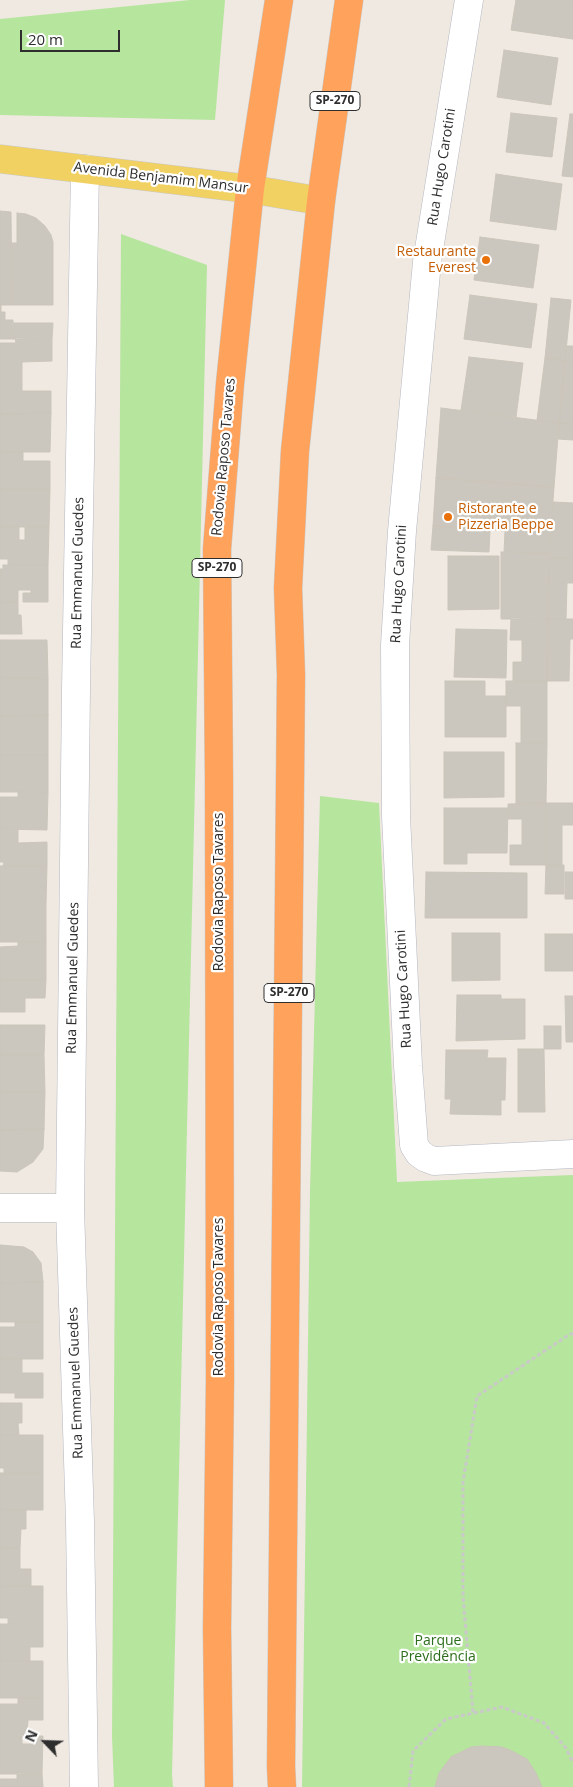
<!DOCTYPE html>
<meta charset="utf-8">
<style>
body{margin:0}
#map{position:relative;width:573px;height:1787px;overflow:hidden;background:#efe9e1;font-family:"Open Sans",sans-serif}
canvas{display:block}
.north{position:absolute;left:20px;top:1717px;width:50px;height:50px;-webkit-text-stroke:4px #fff;paint-order:stroke;rotate:294deg;font-size:14px;font-weight:700;line-height:20px;text-align:center;color:#2e2e2e}
.north::after{content:'';display:block;margin:auto;width:18px;height:22px;background:#2e2e2e;clip-path:polygon(50% 0,100% 100%,50% 72%,0 100%)}
.scale{position:absolute;left:20px;top:30px;width:100px;height:22px;box-sizing:border-box;border:2px solid #2e2e2e;border-top:0;padding-left:6px;font-size:15px;line-height:18px;white-space:nowrap;color:#2e2e2e;-webkit-text-stroke:4px #fff;paint-order:stroke}
</style>
<div id="map">
<canvas width="573" height="1787"></canvas>
<div class="north">N</div>
<div class="scale">20 m</div>
</div>
<script>
const context = document.querySelector('canvas').getContext('2d');
context.lineJoin = 'round';
function fill(path, color) { context.fillStyle = color; context.fill(path, 'evenodd'); }
const shape = rows => new Path2D(rows.map(r => 'M' + r).join(''));
function stroke(path, color, width, dash) { context.strokeStyle = color; context.lineWidth = width; context.lineCap = dash ? 'butt' : 'round'; context.setLineDash(dash || []); context.stroke(path); }
function drawText(font, color, halo, rows, align = 'center') {
  context.font = font + ' "Open Sans",sans-serif'; context.lineWidth = 4.5; context.setLineDash([]); context.textBaseline = 'middle'; context.strokeStyle = halo; context.fillStyle = color; for (const [text, x, y, turn = 0] of rows) {
    context.save(); context.translate(x, y); context.rotate((+turn || 0) * Math.PI / 180); context.textAlign = isNaN(turn) ? turn : align; if (halo) context.strokeText(text, 0, 0); context.fillText(text, 0, 0); context.restore();
  }
}
fill(shape([
 [190,0,225,0,215,120,0,115,0,19],
 [121,234,207,265,172,1775,173,1787,114,1787,112,1736],
 [320,796,379,803,397,1182,573,1175,573,1787,302,1787,310,1191]
]), '#b6e59e');
const building = shape([
 [516,0,573,0,573,39,511,30,516,0],
 [504,50,558,58,551,105,497,97,504,50],
 [511,113,557,118,552,157,506,152,511,113],
 [570,114,573,114,573,177,562,176,570,114],
 [496,174,562,184,556,230,490,221,496,174],
 [0,211,11,212,12,305,1,305,1,312,5,312,5,320,13,320,13,339,0,339,0,211],
 [17,213,26,214,36,218,45,226,51,235,53,242,53,305,12,305,11,243,17,243,17,213],
 [480,237,539,245,533,288,474,280,480,237],
 [470,295,537,304,531,348,464,339,470,295],
 [551,298,571,300,565,361,545,358,551,298],
 [12,323,53,323,52,339,13,339,12,323],
 [15,338,52,339,52,361,22,362,22,376,0,376,0,343,16,343,15,338],
 [566,346,573,346,573,361,565,361,566,346],
 [469,357,523,363,516,417,461,410,469,357],
 [545,358,565,361,559,423,537,420,545,358],
 [565,361,573,361,573,424,559,423,565,361],
 [0,376,22,376,22,391,51,391,51,413,0,414,0,376],
 [441,408,559,423,554,487,436,478,441,408],
 [51,413,50,452,0,452,0,414,51,413],
 [559,423,573,424,573,440,558,439,559,423],
 [0,452,23,452,23,461,50,461,50,489,0,489,0,452],
 [436,478,554,487,549,553,504,552,505,531,433,526,436,478],
 [0,489,50,489,49,527,0,527,0,489],
 [553,502,573,503,573,558,549,558,553,502],
 [433,526,490,530,489,552,431,550,433,526],
 [0,527,19,527,19,540,25,540,25,527,49,527,48,565,8,565,8,559,0,559,0,527],
 [501,552,549,553,548,619,501,619,501,552],
 [448,556,499,556,499,609,448,610,448,556],
 [549,558,573,558,573,583,567,583,566,619,548,619,549,558],
 [3,565,48,565,48,602,23,602,23,593,31,593,31,590,18,590,18,602,0,602,0,569,3,569,3,565],
 [0,602,18,602,18,615,21,615,22,634,0,634,0,602],
 [511,618,548,619,547,681,513,681,513,662,522,662,522,640,510,640,511,618],
 [548,619,573,619,573,639,570,639,569,681,547,681,548,619],
 [456,629,507,630,506,678,454,677,456,629],
 [0,640,47,640,48,678,0,678,0,640],
 [0,678,48,678,48,715,0,716,0,678],
 [445,681,485,681,485,696,506,696,506,737,445,737,445,681],
 [506,681,547,681,547,743,521,743,521,706,506,706,506,681],
 [48,715,48,755,0,755,0,716,48,715],
 [516,743,547,743,546,803,516,804,516,743],
 [444,752,504,752,504,797,444,798,444,752],
 [0,755,48,755,48,792,0,792,0,755],
 [18,792,48,792,47,830,0,829,0,797,18,797,18,792],
 [546,803,546,865,510,865,510,845,522,845,522,819,508,819,508,804,546,803],
 [546,803,573,803,573,825,562,825,562,865,546,865,546,803],
 [444,808,508,808,507,853,467,853,467,864,444,864,444,808],
 [0,829,18,829,18,843,47,842,47,866,3,866,4,862,0,862,0,829],
 [546,865,564,865,564,894,545,894,546,865],
 [0,866,47,866,46,904,0,904,0,866],
 [426,872,527,873,527,918,425,918,426,872],
 [565,872,573,872,573,899,565,899,565,872],
 [0,904,46,904,46,942,0,942,0,904],
 [452,933,500,933,500,980,452,981,452,933],
 [545,934,573,934,573,971,545,971,545,934],
 [18,942,46,942,46,980,0,980,0,947,18,946,18,942],
 [0,980,46,980,45,998,25,998,25,1012,0,1012,0,980],
 [457,995,501,995,501,999,525,999,525,1039,456,1041,457,995],
 [565,996,573,996,573,1042,566,1042,565,996],
 [0,1025,45,1025,44,1055,0,1055,0,1025],
 [544,1026,561,1026,561,1049,544,1049,544,1026],
 [518,1049,544,1049,545,1112,518,1112,518,1049],
 [446,1050,488,1050,487,1058,506,1058,505,1100,501,1100,501,1115,450,1114,451,1099,445,1099,446,1050],
 [0,1055,44,1055,45,1092,0,1092,0,1055],
 [0,1092,45,1092,44,1129,0,1130,0,1092],
 [44,1129,43,1149,33,1162,17,1172,0,1171,0,1130,44,1129],
 [0,1245,24,1247,33,1252,41,1263,43,1282,0,1283,0,1245],
 [43,1282,43,1322,0,1322,0,1283,43,1282],
 [15,1322,43,1322,43,1359,0,1359,0,1327,15,1327,15,1322],
 [0,1359,22,1359,22,1373,43,1373,43,1398,15,1398,15,1393,0,1393,0,1359],
 [0,1403,22,1403,22,1423,18,1423,19,1435,0,1435,0,1403],
 [0,1435,43,1435,43,1473,4,1473,4,1468,0,1468,0,1435],
 [0,1473,43,1473,43,1510,0,1510,0,1473],
 [0,1510,26,1510,26,1529,21,1529,20,1548,0,1548,0,1510],
 [0,1548,20,1548,20,1569,31,1569,31,1586,0,1586,0,1548],
 [0,1586,43,1586,43,1624,8,1624,8,1618,0,1618,0,1586],
 [0,1624,43,1624,43,1647,30,1647,30,1661,0,1661,0,1624],
 [0,1661,43,1661,43,1698,0,1698,0,1661],
 [18,1698,43,1698,43,1720,28,1720,27,1735,0,1736,0,1704,18,1704,18,1698],
 [0,1736,22,1736,22,1744,33,1744,33,1736,43,1736,42,1774,0,1774,0,1736],
 [482,1746,502,1747,512,1751,527,1759,536,1773,542,1787,435,1787,439,1773,451,1757,471,1747,482,1746],
 [17,1773,42,1774,43,1787,0,1787,0,1779,17,1779,17,1773]
]);
fill(building, '#cbc7bf');
stroke(building, '#cbc5ba', 1);
const minor = shape([
 [469,0,427,262,402,531,395,645,396,816,408,1066,414,1145,419,1153,426,1158,434,1161,573,1154],
 [0,1208,70,1208],
 [84,1787,80,1522,70,1208,76,689,85,169]
]);
const major = shape([
 [0,159,250,189,321,201]
]);
const highway = shape([
 [219,1787,217,1628,220,1380,219,779,217,549,230,384,250,189,279,0],
 [282,1787,281,1767,291,675,288,588,295,451,321,201,349,0]
]);
stroke(minor, '#b4b7c1', 29);
stroke(major, '#c9c9c9', 29);
stroke(highway, '#c9c9c9', 29);
stroke(shape([
 [473,1712,463,1597,463,1482,477,1396,570,1334,573,1334],
 [409,1787,413,1751,446,1719,502,1707,544,1723,566,1748,573,1763]
]), '#c9c9c9', 3, [4, 2.5]);
stroke(minor, '#fff', 28);
stroke(major, '#f2d163', 28);
stroke(highway, '#ffa35c', 28);
for (const [x, y, r, color] of [
 [486,260,5,"#e8710a"],
 [448,517,5,"#e8710a"]
]) { const dot = new Path2D(); dot.arc(x, y, r, 0, 2 * Math.PI); context.fillStyle = color; context.fill(dot); stroke(dot, '#fff', 2); }
for (const [x, y, w] of [
 [335,101,50],
 [217,568,50],
 [289,993,50]
]) { const box = new Path2D(); box.roundRect(x - w / 2, y - 9.5, w, 19, 4); context.fillStyle = '#fff'; context.fill(box); stroke(box, '#2e2e2e', 1); }
drawText('bold 12px', '#2e2e2e', null, [
 ["SP-270",335,101],
 ["SP-270",217,568],
 ["SP-270",289,993]
]);
drawText('14px', '#2e2e2e', '#fff', [
 ["Rua Hugo Carotini",442,167,-81],
 ["Avenida Benjamim Mansur",161,178,7],
 ["Rodovia Raposo Tavares",224,457,-85],
 ["Rua Emmanuel Guedes",78,573,-89],
 ["Rua Hugo Carotini",399,584,-87],
 ["Rodovia Raposo Tavares",219,892,-90],
 ["Rua Emmanuel Guedes",73,978,-89],
 ["Rua Hugo Carotini",404,989,-93],
 ["Rodovia Raposo Tavares",219,1297,-90],
 ["Rua Emmanuel Guedes",76,1383,-92]
]);
drawText('14px', '#c56008', '#fff', [
 ["Restaurante",476,252],
 ["Everest",476,268],
 ["Ristorante e",458,509,"left"],
 ["Pizzeria Beppe",458,525,"left"]
], 'right');
drawText('14px', '#2c6e1b', '#fff', [
 ["Parque",438,1641],
 ["Previdência",438,1657]
]);
</script>
